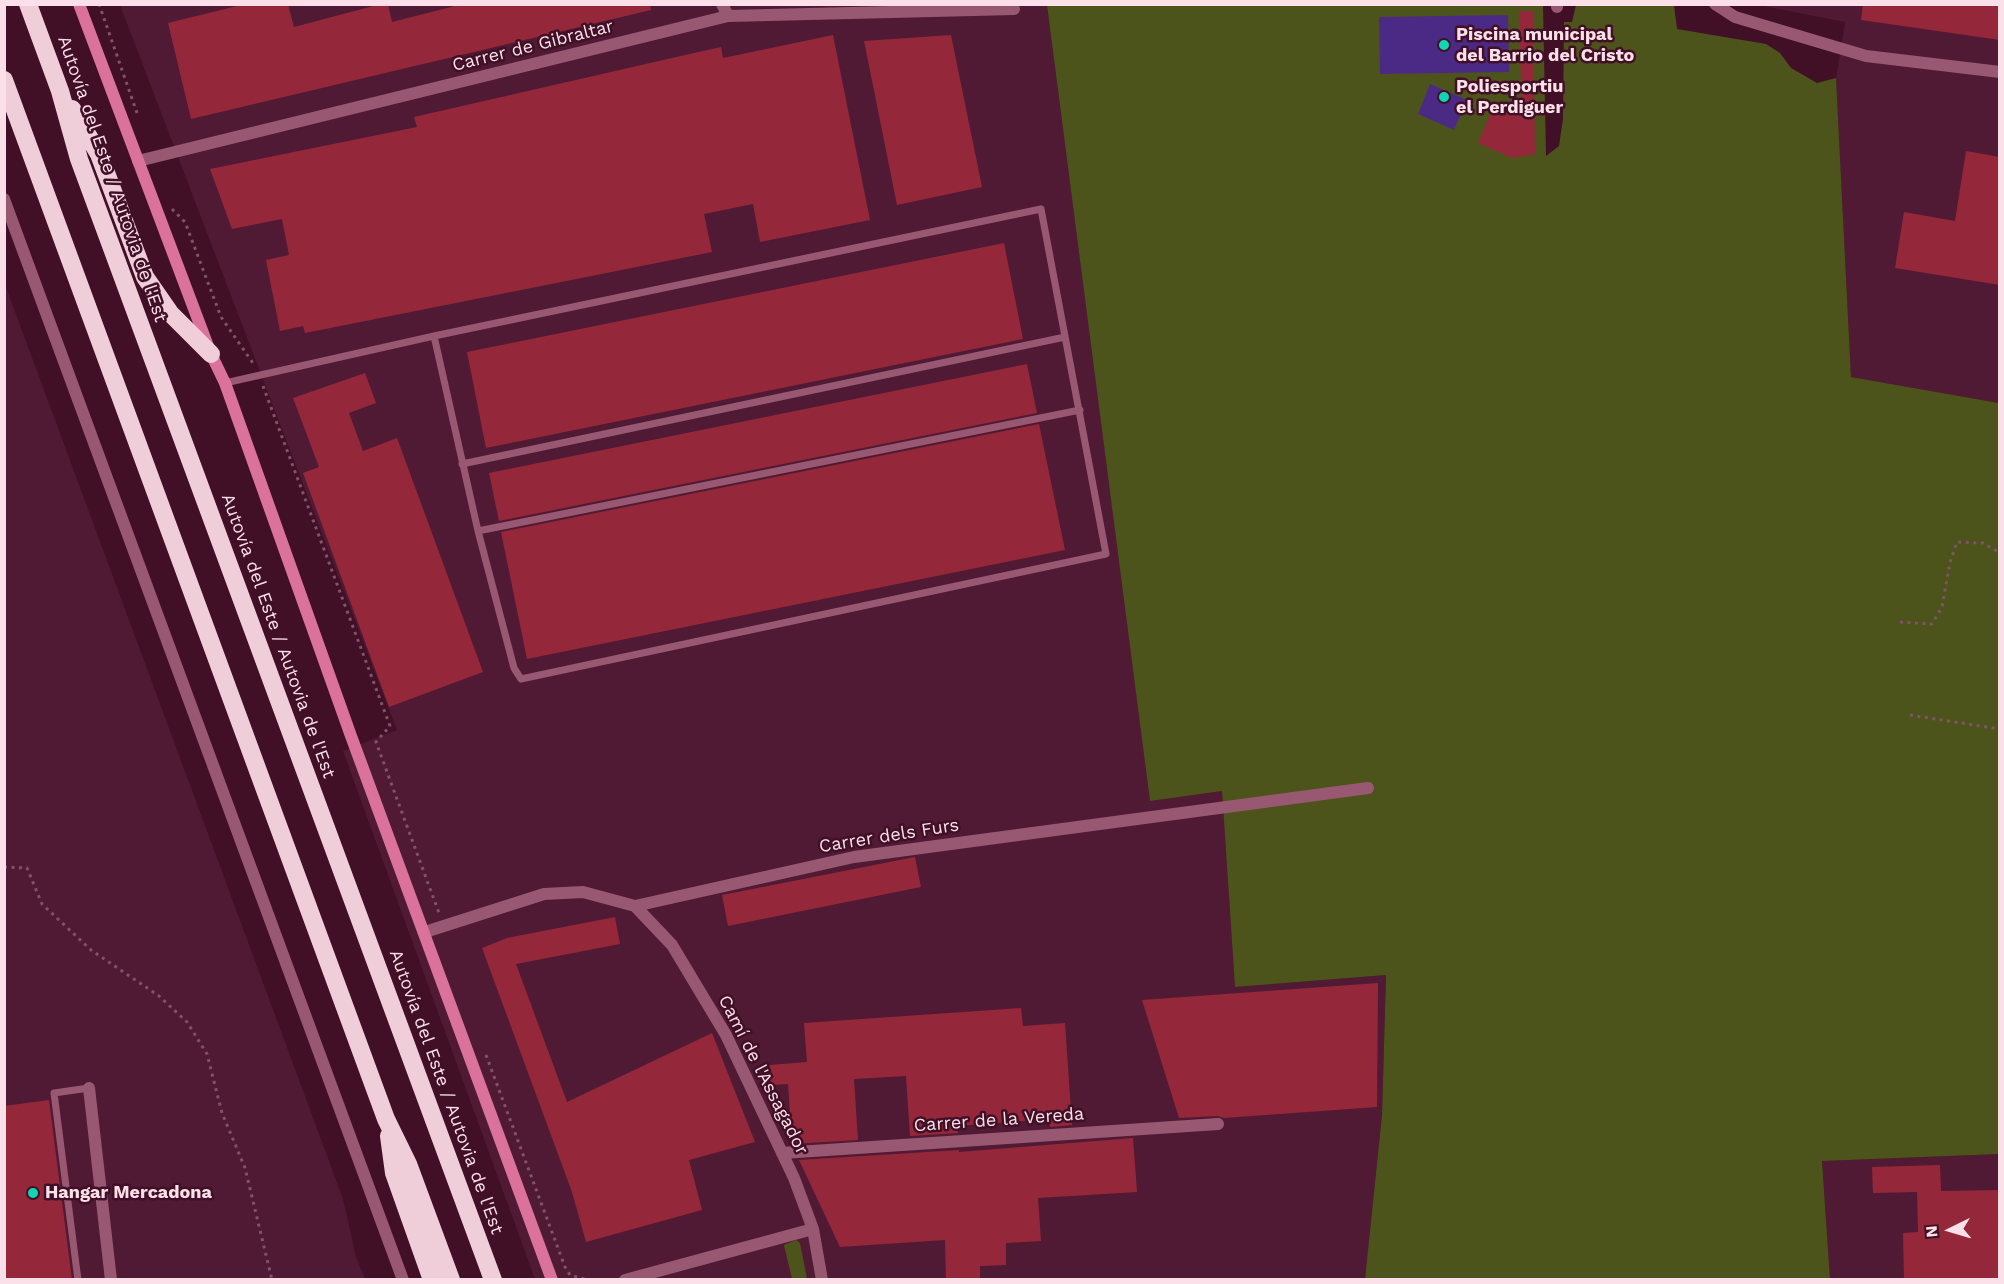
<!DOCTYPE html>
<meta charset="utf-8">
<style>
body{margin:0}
#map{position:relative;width:2004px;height:1284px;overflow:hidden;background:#411027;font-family:"Work Sans",sans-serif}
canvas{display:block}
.frame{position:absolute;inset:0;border:6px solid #fbe0e9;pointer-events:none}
.north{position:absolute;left:1920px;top:1200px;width:60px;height:60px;-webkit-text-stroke:4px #411027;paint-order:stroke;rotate:265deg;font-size:16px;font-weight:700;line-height:24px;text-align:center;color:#fbe0e9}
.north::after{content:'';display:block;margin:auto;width:21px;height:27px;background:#fbe0e9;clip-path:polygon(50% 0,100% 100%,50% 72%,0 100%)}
</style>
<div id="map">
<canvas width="2004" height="1284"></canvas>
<div class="frame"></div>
<div class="north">N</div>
</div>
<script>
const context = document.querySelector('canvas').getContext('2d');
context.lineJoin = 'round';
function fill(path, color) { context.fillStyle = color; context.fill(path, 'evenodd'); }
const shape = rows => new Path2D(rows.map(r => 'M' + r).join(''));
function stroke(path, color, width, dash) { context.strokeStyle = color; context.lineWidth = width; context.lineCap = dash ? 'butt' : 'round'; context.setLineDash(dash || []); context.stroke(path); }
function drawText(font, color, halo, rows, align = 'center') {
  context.font = font + ' "Work Sans",sans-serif'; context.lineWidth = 5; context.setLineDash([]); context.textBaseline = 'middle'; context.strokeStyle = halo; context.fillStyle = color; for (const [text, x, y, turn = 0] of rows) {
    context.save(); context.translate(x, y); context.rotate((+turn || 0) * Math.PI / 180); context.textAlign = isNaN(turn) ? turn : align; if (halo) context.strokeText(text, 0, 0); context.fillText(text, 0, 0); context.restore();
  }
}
fill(shape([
 [120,5,1047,5,1150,800,1222,791,1235,987,1386,975,1382,1115,1365,1279,535,1279,343,751,397,730],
 [1759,5,1999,5,1999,403,1851,377,1836,79,1845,22],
 [4,282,343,1199,356,1257,365,1279,5,1279],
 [1999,1154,1999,1279,1830,1279,1822,1161]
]), '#511a34');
fill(shape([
 [1047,5,1543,5,1546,156,1559,146,1563,119,1564,22,1572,22,1576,5,1674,5,1677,29,1766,44,1780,53,1791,68,1817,83,1836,78,1851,377,1999,403,2000,1154,1822,1161,1830,1279,1365,1279,1382,1115,1386,975,1235,987,1222,791,1150,801],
 [796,1240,800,1243,807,1279,792,1279,784,1245]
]), '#4d541b');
fill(shape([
 [1508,15,1509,72,1380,74,1379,17],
 [1430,84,1467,100,1454,130,1418,114]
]), '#4b2a85');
fill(shape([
 [245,4,288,4,294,27,381,4,388,4,392,22,463,4,650,4,651,10,191,119,168,23],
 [1863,4,2000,4,2000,40,1861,20],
 [1519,11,1533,11,1535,154,1512,158,1478,143,1495,103,1522,116],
 [833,35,870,220,760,242,753,204,704,214,712,252,305,333,303,326,280,331,266,260,289,255,282,219,232,229,210,169,417,127,414,117,672,58,721,47,723,58],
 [951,35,982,187,897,205,864,41],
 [1966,151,2000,157,2000,285,1895,268,1904,212,1955,221],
 [1004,243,1023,339,486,448,467,352],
 [1027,364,1037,413,499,521,489,473],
 [365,373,376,403,349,413,363,451,397,438,483,672,389,707,303,473,319,467,293,398],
 [1039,424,1065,550,527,659,501,532],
 [915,857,921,887,728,926,722,895],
 [615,917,620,944,516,964,567,1102,712,1033,755,1142,689,1160,702,1210,586,1242,572,1192,482,948,507,938],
 [1378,983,1377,1107,1224,1118,1217,1116,1179,1118,1142,1000],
 [1021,1008,1023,1026,1065,1023,1072,1125,1050,1127,1049,1119,957,1126,958,1133,910,1136,906,1076,854,1079,858,1140,792,1144,788,1084,771,1085,769,1065,807,1062,804,1023],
 [49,1100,72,1280,4,1280,4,1106],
 [1133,1138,1137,1192,1038,1198,1041,1241,1006,1243,1006,1265,980,1266,980,1280,946,1280,945,1240,840,1247,799,1160,959,1150,959,1152],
 [1940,1165,1941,1191,2000,1190,2000,1280,1904,1280,1903,1233,1918,1232,1917,1192,1873,1193,1872,1167]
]), '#95273a');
stroke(shape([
 [99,4,137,113],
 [172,209,185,222,221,317,255,366],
 [263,386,390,726,376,742,439,913],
 [2000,597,2000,601],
 [1900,622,1932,624,1942,607,1950,562,1957,542,1983,543,2000,553],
 [1910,715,2000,729],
 [4,867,27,868,42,904,91,950,159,996,187,1022,207,1054,222,1113,245,1168,272,1280],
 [486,1055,565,1267,570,1275,588,1280]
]), '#7e5466', 3, [3, 4.5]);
stroke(shape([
 [225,383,434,336,1041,209,1106,554,521,679,514,668,478,531,434,336],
 [462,464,1065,337],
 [478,531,1080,410],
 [78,1280,54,1093,89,1088]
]), '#995871', 7);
stroke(shape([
 [722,4,728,16],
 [1557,4,1557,7],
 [1715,4,1735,17,1866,56,2000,72],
 [138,161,728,16,1014,9],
 [4,199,403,1280],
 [635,906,672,945,726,1035,794,1178,813,1229,822,1280],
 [425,932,544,894,583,892,635,906,854,857,1368,788],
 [89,1088,111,1280],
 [782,1153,1218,1124],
 [625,1280,813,1229]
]), '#995871', 12);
stroke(shape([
 [79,4,211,354,225,383,351,736,552,1280]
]), '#db729c', 12);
stroke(shape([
 [28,4,60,91,79,159,493,1280],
 [4,80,386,1119,408,1164,451,1280],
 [72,109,99,154,145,277,170,313,211,354],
 [389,1136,394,1173,432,1280]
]), '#efcdd9', 18);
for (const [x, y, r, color] of [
 [1444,45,6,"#12d5b4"],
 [1444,97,6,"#12d5b4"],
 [33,1193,6,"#12d5b4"]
]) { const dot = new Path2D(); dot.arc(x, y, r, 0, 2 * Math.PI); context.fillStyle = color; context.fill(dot); stroke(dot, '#411027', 2); }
drawText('bold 18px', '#fbe0e9', '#411027', [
 ["Piscina municipal",1456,35],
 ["del Barrio del Cristo",1456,56],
 ["Poliesportiu",1456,87],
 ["el Perdiguer",1456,108],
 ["Hangar Mercadona",45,1193]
], 'left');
drawText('18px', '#fbe0e9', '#411027', [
 ["Carrer de Gibraltar",533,46,-14],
 ["Autovía del Este / Autovia de l'Est",112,179,71],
 ["Autovía del Este / Autovia de l'Est",278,636,70],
 ["Carrer dels Furs",889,836,-9],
 ["Camí de l'Assagador",763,1075,63],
 ["Autovía del Este / Autovia de l'Est",446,1092,70],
 ["Carrer de la Vereda",999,1120,-4]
]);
</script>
